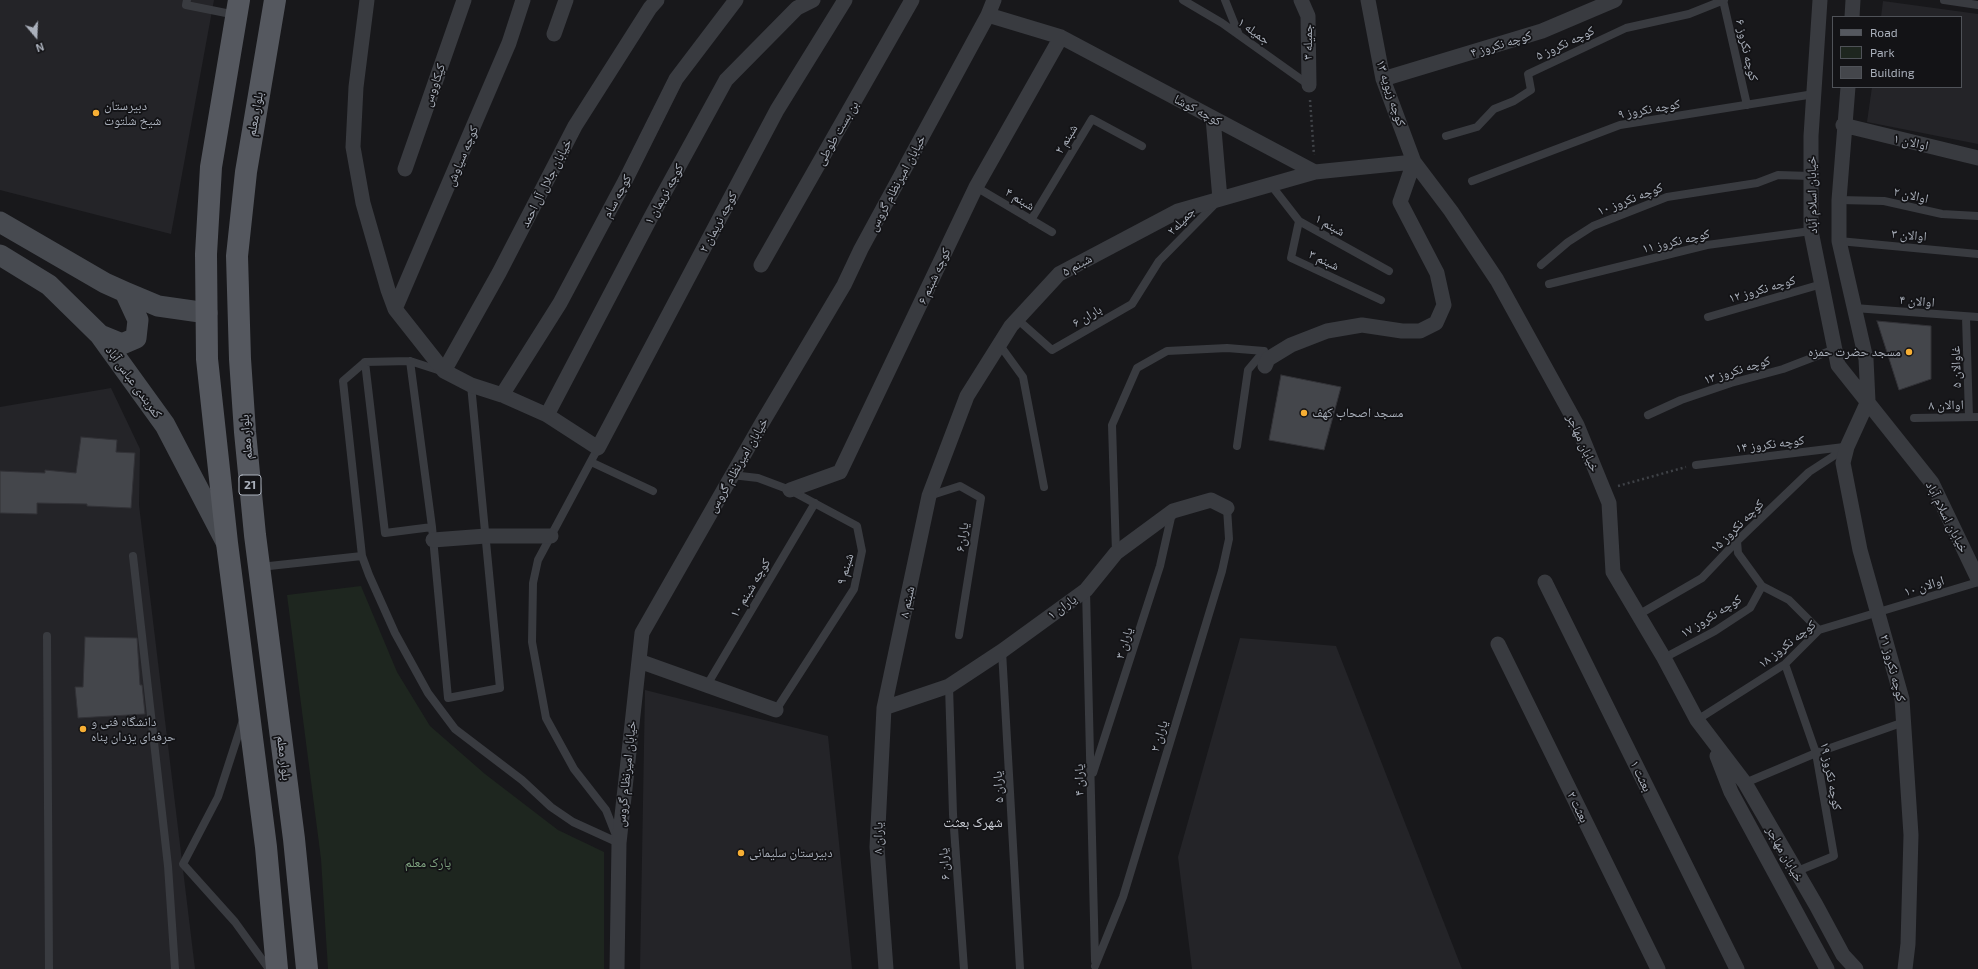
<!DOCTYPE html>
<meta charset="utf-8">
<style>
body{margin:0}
#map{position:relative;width:1978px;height:969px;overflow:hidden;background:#18181b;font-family:"Exo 2",sans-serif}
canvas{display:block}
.legend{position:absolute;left:1832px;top:16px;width:130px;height:72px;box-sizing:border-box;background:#131316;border:1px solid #4f5258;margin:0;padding:5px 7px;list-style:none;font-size:12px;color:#aab0bb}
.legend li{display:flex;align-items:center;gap:8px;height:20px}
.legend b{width:20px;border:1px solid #4f5258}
.north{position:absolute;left:16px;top:16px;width:40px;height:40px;-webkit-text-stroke:3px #131316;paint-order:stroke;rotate:161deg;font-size:11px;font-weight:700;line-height:16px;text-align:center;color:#aab0bb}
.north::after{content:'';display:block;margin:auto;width:14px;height:18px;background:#aab0bb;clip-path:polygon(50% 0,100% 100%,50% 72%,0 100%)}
</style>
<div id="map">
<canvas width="1978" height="969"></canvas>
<ul class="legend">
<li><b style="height:5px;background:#55585f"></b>Road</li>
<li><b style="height:11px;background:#1e261f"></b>Park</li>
<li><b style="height:11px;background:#44464b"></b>Building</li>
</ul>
<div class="north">N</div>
</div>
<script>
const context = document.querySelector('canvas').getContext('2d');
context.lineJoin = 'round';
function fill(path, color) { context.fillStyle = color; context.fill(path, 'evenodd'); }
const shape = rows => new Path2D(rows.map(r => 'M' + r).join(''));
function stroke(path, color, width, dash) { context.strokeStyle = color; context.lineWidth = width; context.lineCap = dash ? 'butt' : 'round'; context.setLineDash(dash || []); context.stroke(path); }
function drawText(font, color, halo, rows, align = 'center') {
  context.font = font + ' "Exo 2","Noto Naskh Arabic",sans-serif'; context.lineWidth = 3.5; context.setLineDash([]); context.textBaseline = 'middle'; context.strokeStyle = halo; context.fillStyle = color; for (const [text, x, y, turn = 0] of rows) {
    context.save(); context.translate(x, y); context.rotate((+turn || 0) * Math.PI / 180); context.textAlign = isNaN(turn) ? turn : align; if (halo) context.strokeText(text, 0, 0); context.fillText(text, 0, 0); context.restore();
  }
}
fill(shape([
 [0,0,214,0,171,234,0,190],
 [1883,1,1978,14,1978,144,1867,122,1872,87,1961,87,1961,17,1881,17],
 [111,388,140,449,139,505,195,969,0,969,0,407],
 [1240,638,1336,646,1462,969,1192,969,1178,857],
 [645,690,828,736,852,969,640,969]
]), '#242428');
fill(shape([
 [361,586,397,672,430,726,485,774,558,830,604,852,604,969,328,969,321,859,287,595]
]), '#1e261f');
const building = shape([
 [1877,321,1931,326,1931,379,1899,390,1877,321],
 [1281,375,1341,387,1324,450,1269,440,1281,375],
 [81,437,117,440,116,452,135,453,131,508,87,506,87,504,37,503,37,514,0,513,0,471,45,473,45,470,76,473,81,437],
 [85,637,137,638,140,685,142,685,145,714,78,718,75,687,83,687,85,637]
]);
fill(building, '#44464b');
stroke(building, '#323237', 1);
stroke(shape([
 [1310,100,1314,155],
 [1618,486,1686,467]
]), '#3f4247', 2.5, [2, 3]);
stroke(shape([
 [187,0,186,5,236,15],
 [1183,0,1222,23,1309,85],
 [1225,0,1239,35],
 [1723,0,1747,105],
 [1944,0,1978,5],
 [1446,136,1477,127,1494,109,1514,101,1531,90,1528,74,1626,28,1689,14,1724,0],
 [1472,181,1620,125,1814,94],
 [1271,185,1299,221,1389,271],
 [976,187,1052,232],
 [1839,200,1884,201,1942,214,1978,216],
 [1031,220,1092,119,1142,146],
 [1299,221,1291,258,1381,300],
 [1839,241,1978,254],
 [1541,265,1568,242,1593,226,1667,197,1757,183,1778,175,1811,176],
 [1549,284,1707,245,1811,231],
 [1854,308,1978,317],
 [1708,317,1822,284],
 [1966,317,1969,417],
 [1017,319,1052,350,1132,304,1159,261,1217,202],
 [999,344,1023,377,1044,487],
 [410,361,432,527,448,698,500,688,471,385],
 [365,362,385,533,432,527],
 [441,371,410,361,365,362,343,381,362,556,369,575,395,633,428,693,455,729,522,780,551,807,573,822,619,843],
 [1648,415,1681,400,1731,383,1783,369,1835,349],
 [1914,418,1978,417],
 [598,448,538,560,533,583,532,642,546,718,574,769,606,810,617,838],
 [591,462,653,491],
 [1696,465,1844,447],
 [732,475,758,478,790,490,857,526,862,551,854,589,776,710],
 [929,496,960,486,981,498,959,635],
 [1737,541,1738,553,1762,586,1789,600,1819,630],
 [1116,553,1112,425,1137,368,1167,351,1227,348,1264,351,1248,370,1237,446],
 [133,556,168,866,175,969],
 [260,567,362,556],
 [1086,590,1095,961],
 [1638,615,1702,578,1737,541,1809,472,1846,448],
 [47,636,49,969],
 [1002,651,1020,969],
 [1664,658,1715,631,1750,608,1762,586],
 [1785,664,1816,753,1834,856,1795,872],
 [707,685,815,503],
 [949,686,953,814,964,969],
 [243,720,218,797,183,864,235,922,269,969],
 [1697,720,1785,664,1819,630,1978,582],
 [1093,773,1160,566,1172,513],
 [1745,783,1816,753,1904,722],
 [1095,966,1123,897,1222,571,1229,539,1227,508]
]), '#393b40', 8);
stroke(shape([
 [367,0,356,87,353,147,363,203,388,290,395,309,444,371,471,385,502,395,547,415,598,448,777,110,845,0],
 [1301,0,1308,16,1309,85],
 [1368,0,1383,79,1414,162,1451,211,1497,280,1577,425,1609,503,1613,572,1664,658,1697,720,1745,783,1816,905,1843,955,1856,969],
 [1820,0,1811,136,1811,231,1838,365,1932,483,1978,579],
 [988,15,1061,37,1315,172,1414,162],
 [1852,17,1853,0],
 [554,34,566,0],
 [1383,79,1542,31,1615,0],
 [1848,87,1839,200,1839,241,1866,359,1868,401,1847,447,1843,463,1860,550,1902,699,1911,835,1908,944,1905,969],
 [1213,118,1220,199],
 [1843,125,1978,158],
 [405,169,464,0],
 [761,265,912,0],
 [395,309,509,43,523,0],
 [1265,366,1268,359,1291,345,1327,331,1362,325,1402,331,1420,331,1436,323,1444,305,1437,273,1400,202,1414,162],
 [444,371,499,273,575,126,650,8,657,0],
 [502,395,560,303,625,181,676,79,736,0],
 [547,415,651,217,726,80,797,8,813,0],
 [790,490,840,472,976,187,1061,37],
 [433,540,486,536,551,536],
 [1545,582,1737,969],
 [1498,644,1658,969],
 [639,661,776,710],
 [884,708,949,686,1002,651,1086,590,1116,553,1173,511,1211,500,1227,508],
 [1717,756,1731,792,1827,969],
 [617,969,619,843,642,633,762,423,844,285,861,249,988,15,994,0],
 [886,969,877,847,884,708,929,496,967,396,1011,326,1059,274,1178,211,1315,172]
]), '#393b40', 15);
stroke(shape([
 [0,222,105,283,125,292,158,306,207,313],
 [0,255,49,285,100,335,165,425,226,542],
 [100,335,122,344,136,338,138,320,125,292]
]), '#474a50', 21);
stroke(shape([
 [239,0,211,167,206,254,207,359,227,543,266,847,277,969],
 [275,0,246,172,237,256,240,359,245,432,255,535,294,839,307,969]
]), '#55585f', 22);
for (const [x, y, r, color] of [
 [96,113,4,"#f7af34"],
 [1909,352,4,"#f7af34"],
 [1304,413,4,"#f7af34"],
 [83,729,4,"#f7af34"],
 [741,853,4,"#f7af34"]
]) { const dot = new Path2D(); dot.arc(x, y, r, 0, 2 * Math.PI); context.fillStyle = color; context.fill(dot); stroke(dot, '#131316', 1.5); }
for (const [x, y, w] of [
 [250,485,22]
]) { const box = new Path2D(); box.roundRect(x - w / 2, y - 10, w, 20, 3); context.fillStyle = '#131316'; context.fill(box); stroke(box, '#aab0bb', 1); }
drawText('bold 12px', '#aab0bb', null, [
 ["21",250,485]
]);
drawText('13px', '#aab0bb', '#131316', [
 ["جمیله ۱",1254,31,36],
 ["جمیله ۳",1308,42,-90],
 ["کوچه نکروز ۵",1565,43,-25],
 ["کوچه نکروز ۴",1501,44,-17],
 ["کوچه نکروز ۶",1747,50,77],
 ["کیکاووس",434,85,-71],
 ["کوچه زیویه ۱۳",1391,93,72],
 ["کوچه نکروز ۹",1649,109,-10],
 ["کوچه کوشا",1198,110,28],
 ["بلوار معلم",255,114,-80],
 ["بن بست طوطی",837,133,-60],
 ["شبنم ۲",1066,139,-59],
 ["اوالان ۱",1911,142,13],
 ["کوچه سیاوش",462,156,-67],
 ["خیابان جلال آل احمد",546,183,-63],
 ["خیابان امیرنظام گروس",897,183,-62],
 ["کوچه نریمان ۱",664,194,-61],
 ["خیابان اسلام آباد",1812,195,-91],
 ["اوالان ۲",1911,195,13],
 ["کوچه سام",617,196,-62],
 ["شبنم ۴",1020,199,31],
 ["کوچه نکروز ۱۰",1630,199,-21],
 ["جمیله۲",1181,221,-46],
 ["کوچه نریمان ۲",718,222,-62],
 ["شبنم ۱",1330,225,29],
 ["اوالان ۳",1909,235,5],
 ["کوچه نکروز ۱۱",1676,241,-13],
 ["شبنم ۳",1324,260,25],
 ["شبنم ۵",1077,265,-29],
 ["کوچه شبنم ۶",934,276,-65],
 ["کوچه نکروز ۱۲",1762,289,-16],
 ["اوالان ۴",1917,301,5],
 ["باران ۶",1087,316,-30],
 ["غاوالان ۵",1956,367,-92],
 ["کوچه نکروز ۱۳",1737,370,-17],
 ["کمربندی عباس آباد",134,382,54],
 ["اوالان ۸",1946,405,-1],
 ["بلوار معلم",246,437,-95],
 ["خیابان مهاجر",1583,443,66],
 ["کوچه نکروز ۱۴",1770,444,-7],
 ["خیابان امیرنظام گروس",738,465,-60],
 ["خیابان اسلام آباد",1947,517,63],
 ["کوچه نکروز ۱۵",1737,526,-45],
 ["یاران۶",962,537,-81],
 ["شبنم ۹",845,569,-74],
 ["اوالان ۱۰",1924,586,-17],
 ["کوچه شبنم ۱۰",750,588,-59],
 ["شبنم ۸",907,602,-78],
 ["یاران ۱",1062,607,-36],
 ["کوچه نکروز ۱۷",1711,616,-32],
 ["یاران ۳",1124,643,-73],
 ["کوچه نکروز ۱۸",1787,644,-38],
 ["کوچه نکروز ۲۱",1893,668,75],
 ["یاران ۲",1159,736,-73],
 ["بلوار معلم",284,758,83],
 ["خیابان امیرنظام گروس",626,774,-84],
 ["بعثت ۱",1641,776,64],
 ["کوچه نکروز ۱۹",1831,776,79],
 ["یاران ۴",1079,780,-91],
 ["یاران ۵",998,787,-93],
 ["بعثت ۲",1578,807,64],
 ["یاران ۸",878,838,-89],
 ["خیابان مهاجر",1785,854,60],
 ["یاران ۶",944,864,-94]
]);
drawText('13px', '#aab0bb', '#131316', [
 ["دبیرستان",104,106],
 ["شیخ شلتوت",104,121],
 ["مسجد حضرت حمزه",1901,352,"right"],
 ["مسجد اصحاب کهف",1312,413],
 ["دانشگاه فنی و",91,722],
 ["حرفه‌ای یزدان پناه",91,737],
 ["دبیرستان سلیمانی",749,853]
], 'left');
drawText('13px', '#81a682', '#131316', [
 ["پارک معلم",428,863]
]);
drawText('14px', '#cccfd7', '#131316', [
 ["شهرک بعثت",973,822]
]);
</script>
